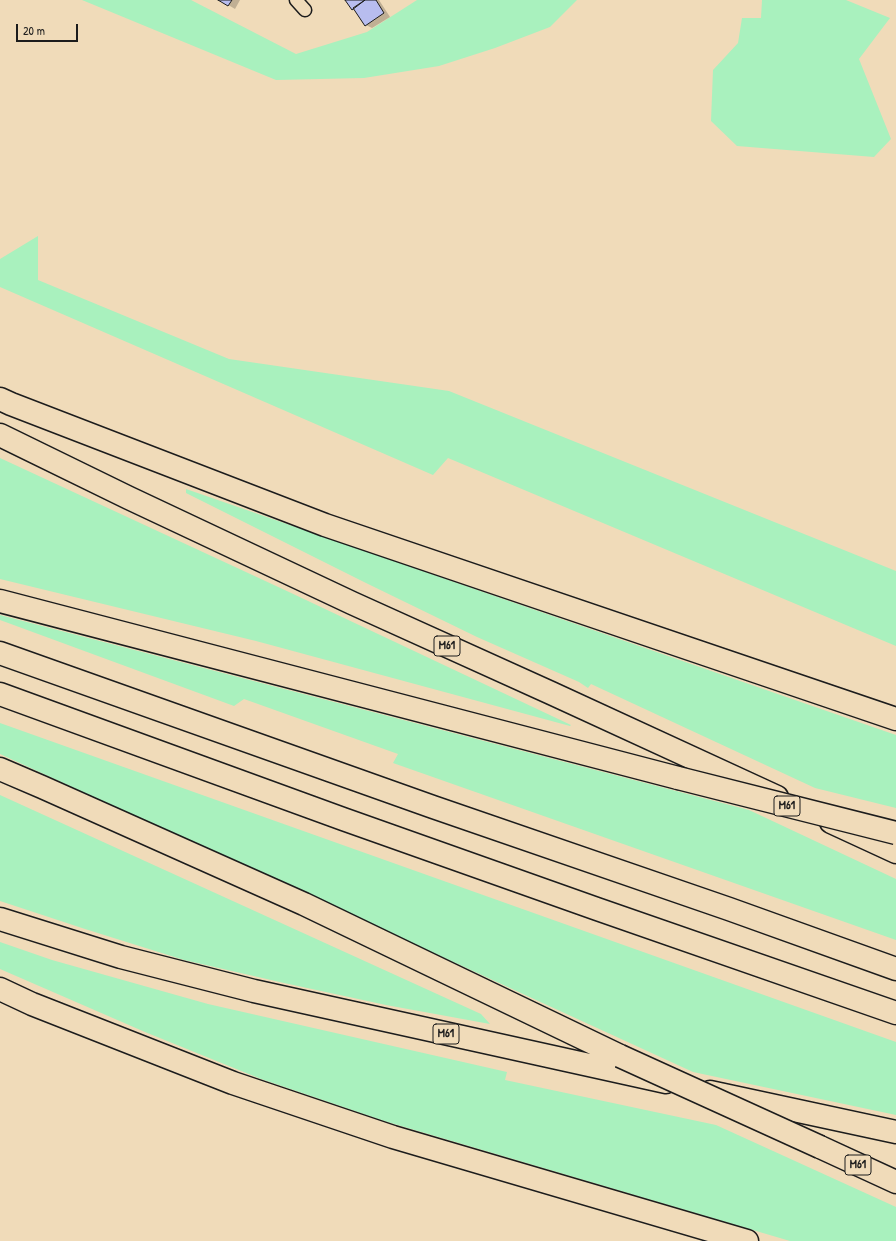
<!DOCTYPE html>
<style>
body{margin:0}
#map{position:relative;width:896px;height:1241px;overflow:hidden;background:#f0dbb9;font-family:"Patrick Hand",sans-serif}
canvas{display:block}
.scale{position:absolute;left:16px;top:24px;width:62px;height:18px;box-sizing:border-box;border:2px solid #1c1c1c;border-top:0;padding-left:5px;font-size:12px;line-height:14px;white-space:nowrap;color:#1c1c1c;-webkit-text-stroke:3px #f0dbb9;paint-order:stroke}
</style>
<div id="map">
<canvas width="896" height="1241"></canvas>
<div class="scale">20 m</div>
</div>
<script>
const context = document.querySelector('canvas').getContext('2d');
context.lineJoin = 'round';
function fill(path, color) { context.fillStyle = color; context.fill(path, 'evenodd'); }
const shape = rows => new Path2D(rows.map(r => 'M' + r).join(''));
function stroke(path, color, width, dash) { context.strokeStyle = color; context.lineWidth = width; context.lineCap = dash ? 'butt' : 'round'; context.setLineDash(dash || []); context.stroke(path); }
function drawText(font, color, halo, rows, align = 'center') {
  context.font = font + ' "Patrick Hand",sans-serif'; context.lineWidth = 3.5; context.setLineDash([]); context.textBaseline = 'middle'; context.strokeStyle = halo; context.fillStyle = color; for (const [text, x, y, turn = 0] of rows) {
    context.save(); context.translate(x, y); context.rotate((+turn || 0) * Math.PI / 180); context.textAlign = isNaN(turn) ? turn : align; if (halo) context.strokeText(text, 0, 0); context.fillText(text, 0, 0); context.restore();
  }
}
fill(shape([
 [82,0,191,0,296,54,367,32,417,0,577,0,550,27,495,48,439,66,364,78,276,80],
 [762,0,846,0,890,18,859,59,891,139,874,157,737,146,711,121,713,70,738,43,742,18,761,18],
 [38,236,38,280,229,359,449,391,896,571,896,646,448,458,433,475,0,287,0,259],
 [0,458,289,592,571,725,570,726,256,641,0,579],
 [186,489,896,735,896,808,815,788,591,684,588,688,579,682,477,637,366,583,186,493],
 [0,615,749,810,896,879,896,940,393,763,398,754,244,699,234,706,0,620],
 [0,723,896,1042,896,1115,693,1072,0,754],
 [0,795,481,1014,490,1024,386,1005,284,983,184,960,85,929,0,901],
 [0,942,52,960,208,1004,507,1072,505,1080,716,1125,896,1207,896,1241,790,1241,384,1121,261,1079,145,1032,0,969]
]), '#a9f1be');
fill(shape([
 [220,0,240,0,235,9],
 [346,0,379,0,390,17,372,28,366,25,357,11,352,9]
]), '#0003');
const building = shape([
 [218,0,232,0,228,6,218,0],
 [345,0,365,0,352,10,345,0],
 [365,0,376,0,384,13,365,26,353,8,365,0]
]);
fill(building, '#b8bdef');
stroke(building, '#1c1c1c', 1);
const lane = shape([
 [296,0,305,10]
]);
const highway = shape([
 [0,399,11,404,325,525,896,719],
 [0,435,129,498,352,603,551,693,777,797],
 [0,601,678,778],
 [0,653,433,807,729,909,896,969],
 [0,694,343,819,597,909,896,1013],
 [0,769,42,787,304,904,620,1056],
 [831,822,896,852],
 [0,919,121,957,254,991,666,1082],
 [0,989,32,1004,233,1083,393,1137,747,1241],
 [710,1092,896,1132],
 [820,1147,896,1182]
]);
stroke(lane, '#1c1c1c', 15);
stroke(highway, '#1c1c1c', 25);
stroke(lane, '#f0dbb9', 12);
stroke(highway, '#f0dbb9', 22);
const highwayBridge = shape([
 [678,778,896,833],
 [620,1056,820,1147]
]);
stroke(highwayBridge, '#1c1c1c', 25, []);
stroke(highwayBridge, '#f0dbb9', 22);
for (const [x, y, w] of [
 [447,646,26],
 [787,806,26],
 [446,1034,26],
 [858,1165,26]
]) { const box = new Path2D(); box.roundRect(x - w / 2, y - 10, w, 20, 3); context.fillStyle = '#f0dbb9'; context.fill(box); stroke(box, '#1c1c1c', 1); }
drawText('bold 12px', '#1c1c1c', null, [
 ["M61",447,646],
 ["M61",787,806],
 ["M61",446,1034],
 ["M61",858,1165]
]);
</script>
